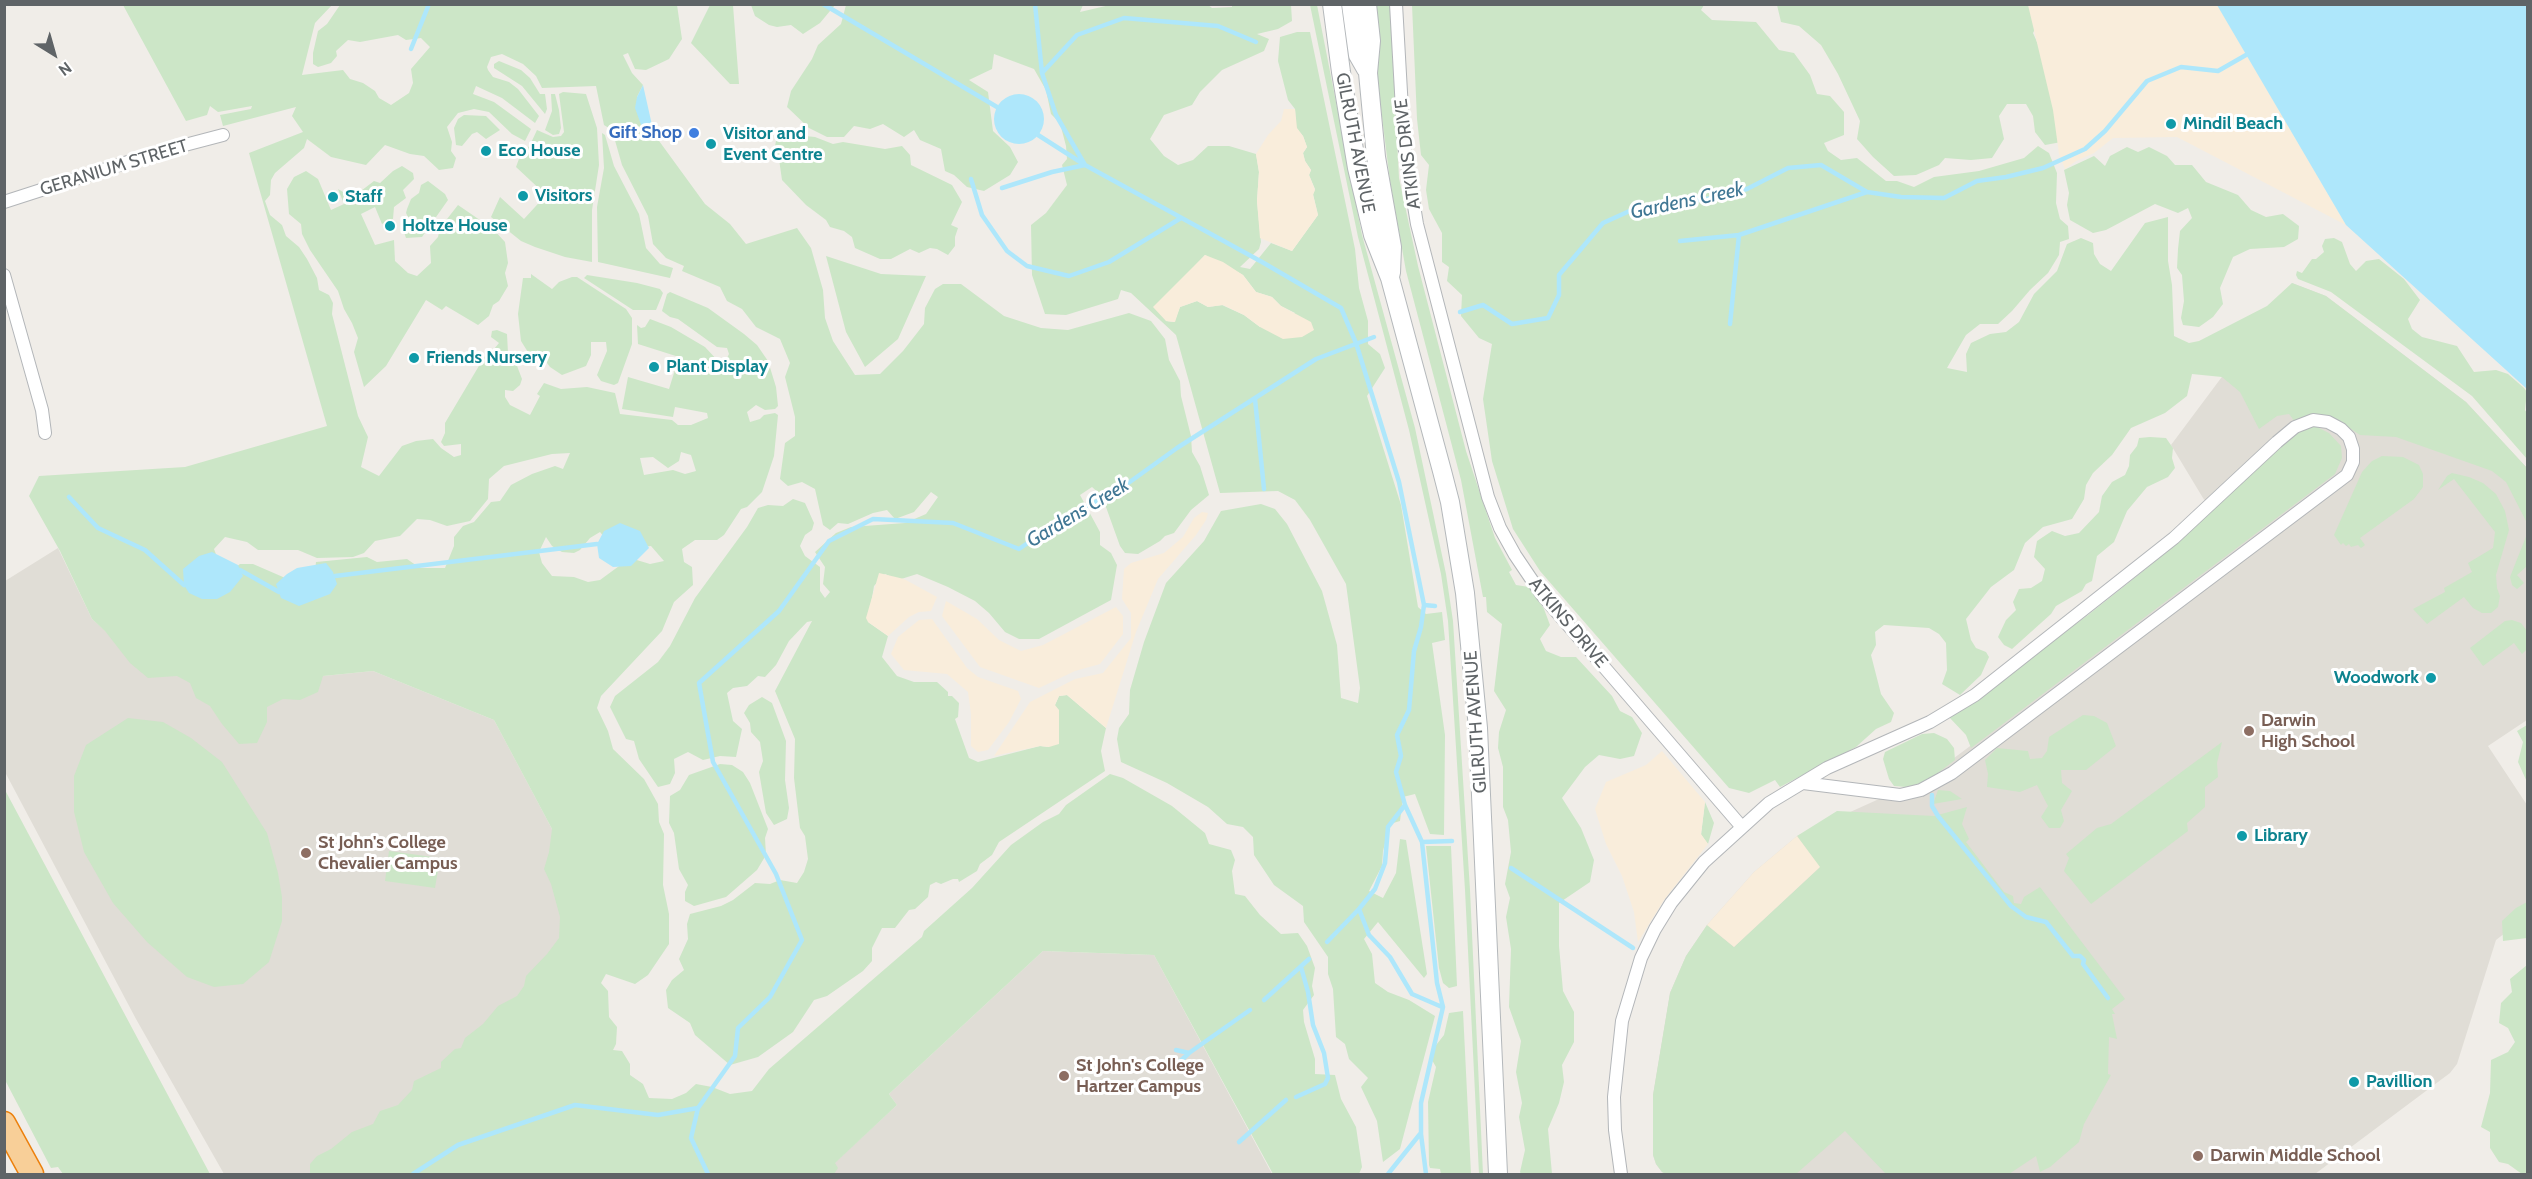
<!DOCTYPE html>
<style>
body{margin:0}
#map{position:relative;width:2532px;height:1179px;overflow:hidden;background:#f0ede8;font-family:Cabin,sans-serif}
canvas{display:block}
.frame{position:absolute;inset:0;border:6px solid #5f6467;pointer-events:none}
.north{position:absolute;left:24px;top:24px;width:60px;height:60px;-webkit-text-stroke:4px #fff;paint-order:stroke;rotate:143deg;font-size:16px;font-weight:700;line-height:24px;text-align:center;color:#5f6467}
.north::after{content:'';display:block;margin:auto;width:21px;height:27px;background:#5f6467;clip-path:polygon(50% 0,100% 100%,50% 72%,0 100%)}
</style>
<div id="map">
<canvas width="2532" height="1179"></canvas>
<div class="frame"></div>
<div class="north">N</div>
</div>
<script>
const context = document.querySelector('canvas').getContext('2d');
context.lineJoin = 'round';
function fill(path, color) { context.fillStyle = color; context.fill(path, 'evenodd'); }
const shape = rows => new Path2D(rows.map(r => 'M' + r).join(''));
function stroke(path, color, width, dash) { context.strokeStyle = color; context.lineWidth = width; context.lineCap = dash ? 'butt' : 'round'; context.setLineDash(dash || []); context.stroke(path); }
function drawText(font, color, halo, rows, align = 'center') {
  context.font = font + ' Cabin,sans-serif'; context.lineWidth = 6; context.setLineDash([]); context.textBaseline = 'middle'; context.strokeStyle = halo; context.fillStyle = color; for (const [text, x, y, turn = 0] of rows) {
    context.save(); context.translate(x, y); context.rotate((+turn || 0) * Math.PI / 180); context.textAlign = isNaN(turn) ? turn : align; if (halo) context.strokeText(text, 0, 0); context.fillText(text, 0, 0); context.restore();
  }
}
fill(shape([
 [2292,283,2326,296,2466,402,2527,468,2527,720,2488,746,2527,805,2527,916,2496,940,2457,1064,2450,1073,2315,1174,1666,1174,1662,1172,1656,1164,1653,1155,1653,1095,1670,993,1686,956,1707,925,1754,872,1797,836,1930,776,2238,546,2203,498,2171,445],
 [58,548,92,619,108,633,323,676,373,671,494,720,577,876,582,910,512,1006,339,1174,224,1174,136,1019,5,772,5,581],
 [1043,951,1154,955,1272,1174,825,1174,833,1164,897,1105,889,1094]
]), '#e0ddd6');
fill(shape([
 [1114,4,1207,4,1212,8,1232,7,1232,4,1291,5,1292,21,1278,29,1257,34,1269,39,1264,51,1222,70,1200,92,1192,105,1164,115,1150,139,1164,156,1178,165,1193,160,1208,146,1229,146,1256,154,1259,172,1257,201,1261,242,1259,249,1240,267,1250,269,1271,243,1292,251,1318,215,1313,194,1315,189,1309,175,1311,170,1305,161,1303,153,1307,147,1303,136,1296,128,1295,109,1288,100,1278,61,1280,37,1297,32,1310,32,1355,249,1359,288,1368,321,1368,344,1380,354,1385,368,1367,396,1401,505,1418,607,1426,614,1442,612,1445,640,1432,643,1445,735,1444,835,1430,834,1415,794,1403,797,1400,821,1390,824,1383,851,1382,866,1369,891,1383,898,1396,873,1400,839,1406,840,1427,974,1424,978,1378,922,1364,939,1372,954,1375,983,1388,992,1409,1000,1435,1016,1400,1149,1383,1162,1377,1121,1361,1087,1368,1078,1349,1059,1345,1044,1336,1037,1333,989,1328,974,1328,957,1304,922,1303,906,1274,885,1254,855,1253,837,1243,827,1227,824,1208,807,1167,783,1121,762,1117,739,1119,728,1129,714,1130,690,1144,642,1166,583,1204,541,1221,511,1261,504,1275,509,1287,524,1322,591,1337,645,1341,698,1358,703,1360,688,1346,584,1310,520,1295,500,1278,491,1220,493,1176,335,1131,293,1121,290,1118,299,1066,315,1045,314,1032,275,1031,225,1046,213,1067,185,1062,165,1067,159,1066,146,1060,123,1051,114,1046,90,1034,69,994,54,992,69,969,80,988,92,993,131,1010,147,1018,162,1010,175,984,191,967,187,954,175,945,171,941,149,920,140,914,130,904,137,883,124,870,129,854,126,844,137,827,137,809,128,787,107,791,91,812,59,818,45,841,24,846,5,1083,5,1080,12],
 [1205,255,1243,275,1256,292,1272,297,1281,306,1295,313,1260,327,1244,315,1222,305,1208,307,1197,301,1180,307,1174,322,1166,321,1165,298],
 [123,5,332,5,315,23,302,75,343,70,350,79,363,83,375,91,379,98,391,105,409,93,413,83,411,69,430,47,421,38,406,40,398,35,360,42,348,40,336,51,337,56,331,63,318,67,313,64,313,53,318,31,327,24,340,5,677,5,682,39,669,59,646,70,635,69,628,53,623,55,632,73,643,85,637,97,644,133,654,134,705,204,730,224,746,244,797,228,811,248,823,290,825,318,833,341,855,375,880,374,903,351,924,324,925,308,935,289,943,284,961,284,1004,316,1041,328,1068,330,1129,313,1151,321,1165,339,1169,360,1180,381,1181,396,1191,436,1192,452,1200,466,1209,495,1191,510,1174,533,1165,536,1160,541,1138,554,1125,553,1120,546,1102,496,1092,487,1080,495,1100,532,1100,545,1111,553,1117,565,1111,600,1039,639,1019,639,1005,632,989,613,975,601,948,587,917,574,898,580,885,574,874,586,868,622,888,636,882,657,897,676,914,682,937,682,948,692,948,696,952,696,959,703,958,717,955,719,969,758,978,762,1040,746,1049,747,1055,705,1059,696,1067,695,1106,728,1101,751,1105,771,999,842,992,855,980,864,977,871,959,882,958,879,953,879,941,884,936,882,930,885,928,897,915,909,909,910,895,928,882,928,872,948,872,961,863,971,827,996,814,1000,793,1032,758,1057,730,1065,695,1035,690,1023,668,1008,666,990,672,980,684,970,679,959,688,939,687,924,690,914,721,906,733,900,755,883,770,884,780,880,797,883,804,872,808,859,805,836,800,828,794,778,795,739,775,691,812,621,807,622,789,641,776,665,765,677,758,676,747,686,733,688,727,693,733,721,742,729,736,757,720,756,703,760,688,752,674,759,675,773,670,784,658,787,639,759,634,741,626,739,610,707,615,696,658,662,670,646,695,598,747,527,758,508,768,505,783,506,793,499,805,503,814,523,812,530,805,535,800,546,805,556,820,567,820,591,825,598,830,592,823,584,825,567,815,552,836,533,851,527,905,523,926,514,938,497,931,492,914,512,895,519,887,510,873,513,848,524,838,523,830,530,823,525,815,489,802,482,788,486,780,479,785,443,795,436,795,417,785,377,790,363,780,339,756,327,742,309,727,301,720,287,682,271,684,266,666,258,653,244,648,216,622,165,612,130,604,125,596,86,542,88,536,76,523,64,502,54,491,57,487,67,488,70,493,77,509,82,518,89,539,116,535,123,502,98,476,86,473,94,494,102,531,129,525,141,512,134,489,112,474,109,458,113,447,127,452,142,451,151,456,158,453,168,439,170,424,156,410,154,385,145,366,165,331,157,307,139,304,148,275,173,271,180,270,195,265,201,270,215,282,225,286,236,299,247,307,259,317,278,319,290,329,295,333,303,332,314,358,416,368,437,361,467,379,476,402,446,416,441,433,439,441,448,454,457,461,455,461,444,444,446,441,442,445,433,445,423,489,349,494,349,499,343,491,337,492,331,497,330,507,334,508,353,514,358,522,379,520,385,513,391,505,390,505,397,510,405,530,415,540,396,537,394,544,383,561,389,587,387,615,393,620,414,672,420,678,425,691,425,708,418,707,413,675,407,673,417,622,409,628,377,669,389,679,357,638,344,637,325,641,328,645,327,650,319,671,327,705,347,719,362,726,360,729,354,727,348,717,347,678,319,670,317,662,311,667,294,670,292,708,308,744,334,757,345,768,361,776,387,778,406,775,409,765,410,756,405,747,412,750,422,760,419,764,415,775,413,778,415,774,456,762,492,747,507,741,509,724,535,717,540,695,540,682,549,684,562,692,567,693,585,674,602,662,631,601,696,597,708,608,731,613,749,644,779,658,804,659,822,664,834,663,885,669,914,669,944,648,975,635,984,606,974,601,983,608,991,609,1017,617,1027,616,1044,613,1050,622,1051,630,1064,630,1075,643,1084,649,1098,672,1099,686,1093,696,1084,712,1087,730,1094,752,1091,769,1069,922,937,924,931,972,888,1011,845,1043,822,1059,814,1066,805,1110,774,1123,778,1172,806,1205,833,1209,844,1231,850,1235,860,1232,871,1235,894,1245,896,1260,915,1281,934,1298,933,1307,946,1315,968,1312,986,1314,995,1303,1010,1304,1022,1315,1059,1315,1074,1335,1075,1341,1099,1356,1127,1362,1167,1359,1174,1273,1174,1154,955,1043,951,889,1094,897,1105,835,1163,838,1168,834,1174,310,1174,310,1164,317,1156,331,1149,352,1132,373,1124,380,1111,398,1105,412,1090,414,1081,441,1068,441,1062,455,1049,461,1048,465,1038,483,1024,498,1006,517,996,524,986,526,976,547,954,559,938,560,917,551,884,544,869,549,852,552,829,494,720,373,671,323,676,318,692,300,700,283,699,267,707,267,722,257,743,239,744,222,724,210,706,196,698,190,683,177,676,148,678,130,663,105,631,92,619,60,551,29,496,39,476,185,467,327,426,249,153,303,132,292,116,296,107,223,126,220,115,251,109,252,106,218,112,210,106,207,115,186,121],
 [681,452,691,455,696,471,685,474,673,470,644,475,640,458,653,457,668,468,679,461],
 [570,453,563,469,555,466,532,474,511,485,500,501,491,502,474,522,463,526,454,537,454,546,445,568,420,568,407,559,377,562,367,557,316,562,313,590,253,564,240,564,228,573,220,565,214,549,225,537,247,542,258,550,298,550,317,558,353,557,364,553,375,541,400,536,417,519,430,520,447,526,470,521,488,499,489,479,504,466,552,454],
 [600,532,609,543,634,548,651,546,664,561,650,564,630,558,600,580,588,582,574,577,552,576,542,563,539,552,546,537,552,546,562,552,574,553,580,550,590,538],
 [710,5,733,5,739,84,730,84,691,43],
 [751,5,751,4,835,5,820,23,803,34,791,25,777,27,769,25,755,16],
 [1310,5,1317,5,1362,235,1415,428,1446,574,1453,621,1470,890,1483,1174,1479,1174,1465,890,1448,621,1441,574,1409,430,1358,237],
 [1368,5,1390,5,1399,178,1418,266,1466,451,1495,538,1512,570,1509,572,1516,585,1529,587,1544,609,1550,625,1540,639,1546,651,1561,657,1576,657,1612,696,1620,711,1632,717,1642,733,1634,756,1620,759,1599,755,1585,767,1562,798,1581,828,1594,860,1590,882,1559,903,1559,946,1563,991,1574,1012,1574,1042,1562,1065,1564,1082,1559,1103,1548,1129,1552,1174,1521,1174,1520,1172,1525,1150,1519,1117,1522,1103,1516,1072,1521,1041,1509,1007,1511,949,1506,917,1510,898,1505,884,1511,852,1508,820,1503,807,1503,767,1498,748,1499,732,1506,710,1494,691,1502,624,1487,612,1486,597,1483,597,1461,480,1406,271,1390,181],
 [1412,5,1704,5,1701,10,1712,20,1756,22,1779,50,1794,53,1810,75,1817,94,1830,96,1844,112,1844,135,1824,143,1828,151,1841,160,1857,158,1886,181,1897,181,1914,187,1934,177,1979,171,2024,158,2038,146,2049,153,2057,173,2056,203,2060,219,2068,226,2069,239,2060,242,2059,255,2048,273,2030,290,2012,311,1998,324,1980,324,1966,335,1947,368,1967,372,1966,354,1971,343,1990,334,2006,332,2019,322,2034,294,2057,271,2067,244,2081,238,2093,243,2094,254,2100,264,2111,271,2145,223,2168,217,2168,261,2172,285,2174,336,2189,343,2199,341,2267,306,2292,283,2326,296,2466,402,2527,468,2527,566,2517,575,2524,583,2517,589,2512,585,2510,577,2527,534,2527,523,2506,482,2492,471,2396,437,2360,435,2342,423,2328,417,2295,422,2289,414,2277,416,2259,429,2240,392,2222,377,2192,374,2187,396,2165,413,2131,428,2112,455,2093,473,2086,485,2084,499,2072,519,2043,527,2025,543,2014,570,1991,587,1966,619,1971,640,1976,648,1986,652,1989,657,1981,675,1960,695,1942,684,1947,670,1946,643,1939,634,1929,628,1884,625,1875,632,1876,645,1871,655,1881,694,1894,713,1891,722,1876,729,1856,747,1780,787,1775,780,1749,793,1729,788,1540,571,1513,529,1492,461,1483,399,1492,344,1479,338,1461,316,1462,295,1447,281,1449,267,1442,262,1442,233,1429,209,1426,190,1429,165,1421,155,1417,119],
 [1777,5,2031,5,2038,23,2033,33,2041,51,2067,141,2045,145,2035,132,2033,116,2026,104,2007,104,1999,116,2004,139,1992,158,1971,160,1945,158,1939,165,1916,175,1894,176,1873,157,1857,139,1860,121,1838,74,1821,45,1799,26,1781,22],
 [499,61,521,70,530,78,540,94,545,94,547,109,545,114,522,86,494,68,494,64],
 [563,92,586,94,597,128,599,165,592,210,592,262,565,257,535,247,521,241,491,217,500,197,524,219,546,195,516,167,520,156,530,145,537,130,553,137,561,136,564,132,559,94],
 [551,94,555,94,559,110,561,128,559,134,553,135,545,130,552,111],
 [464,115,486,116,500,130,486,139,477,132,472,134,462,146,456,145,454,128,458,119],
 [602,133,605,135,614,166,639,214,646,248,660,264,673,268,670,278,598,262,597,207,604,168],
 [785,134,815,137,833,144,843,142,885,149,902,146,910,155,911,165,952,185,962,202,951,225,958,228,955,237,955,246,948,255,937,249,930,248,919,253,910,249,891,259,880,259,855,248,852,237,844,231,830,227,826,220,806,205,782,180,779,159,774,151,776,141],
 [2127,147,2138,152,2149,147,2167,156,2175,165,2192,165,2206,182,2238,195,2251,210,2266,217,2283,214,2299,226,2298,239,2284,247,2250,249,2233,257,2220,288,2223,304,2213,317,2199,327,2183,325,2181,318,2184,301,2182,275,2177,268,2178,249,2180,231,2192,218,2188,208,2178,213,2155,204,2106,230,2093,233,2070,220,2067,205,2069,193,2064,170,2094,156,2105,166,2110,156],
 [402,166,413,173,414,179,403,190,406,198,394,207,393,219,382,224,375,207,361,214,375,245,394,240,395,261,408,273,417,276,431,263,430,246,438,237,440,228,458,205,493,229,505,242,508,263,505,273,508,286,499,301,493,305,489,316,478,325,446,306,442,310,426,300,386,366,364,387,354,352,358,338,352,323,344,309,338,291,310,250,302,234,301,224,289,214,287,189,294,177,306,171,318,179,331,210,344,204,338,189,343,192,357,194,374,181,380,183,393,171],
 [428,181,445,194,448,200,422,237,406,238,404,232,413,227,406,213,407,209,411,199,419,193,421,185],
 [2334,238,2342,242,2350,264,2356,271,2366,261,2379,259,2404,279,2420,300,2408,319,2412,329,2422,337,2457,346,2474,372,2496,370,2508,374,2524,388,2527,392,2525,410,2528,415,2527,459,2472,396,2331,292,2298,279,2296,275,2297,271,2302,273,2312,259,2316,259,2324,252,2322,246,2325,239],
 [826,256,881,274,926,276,898,339,865,367,846,332],
 [531,274,552,289,559,282,572,277,577,277,626,309,632,318,632,344,618,383,614,385,601,381,597,375,607,351,606,342,591,342,591,355,586,366,562,375,550,367,544,359,536,365,521,341,518,314,523,278,531,278],
 [587,275,637,283,660,289,663,293,656,310,633,310,584,278],
 [2309,427,2317,427,2329,433,2341,446,2342,458,2335,474,1971,748,1966,735,1949,717,2088,615,2152,564,2279,448,2296,433],
 [2150,437,2166,438,2173,448,2172,458,2175,468,2168,477,2147,487,2127,511,2114,542,2097,556,2092,581,2086,584,2082,591,2056,606,2051,614,2012,649,2004,645,1998,637,2006,620,2016,610,2013,602,2019,589,2031,588,2042,581,2045,569,2034,557,2037,541,2052,531,2065,536,2079,533,2099,512,2102,496,2112,482,2125,475,2129,466,2130,455,2137,446,2139,438],
 [2382,456,2403,457,2419,465,2423,474,2423,487,2414,499,2360,538,2365,545,2361,548,2358,545,2351,547,2349,544,2346,546,2343,543,2341,545,2334,535,2362,472,2372,461],
 [2452,473,2469,477,2483,483,2496,494,2505,511,2509,530,2496,575,2497,588,2500,596,2498,607,2491,613,2482,613,2473,608,2464,597,2427,624,2413,609,2445,592,2444,588,2472,572,2468,563,2493,548,2495,532,2454,479,2438,490,2447,476],
 [2512,620,2521,623,2527,631,2527,649,2522,654,2514,643,2483,666,2470,648,2505,621],
 [762,697,772,703,786,741,785,780,789,808,787,819,774,825,766,813,759,772,763,761,760,742,751,732,750,723,744,713,749,705],
 [2083,715,2094,716,2107,723,2116,746,2086,770,2061,770,2062,783,2072,791,2061,810,2064,821,2060,828,2049,828,2041,817,2048,806,2037,785,2020,792,1987,787,1988,774,1985,760,1997,748,2028,751,2030,759,2042,758,2047,751,2049,737],
 [128,718,163,722,191,738,222,762,267,833,278,873,282,897,282,921,269,962,243,984,214,987,187,977,147,942,113,903,84,852,74,812,74,776,86,745],
 [2527,725,2527,782,2518,762,2523,742,2517,731],
 [1934,733,1947,739,1954,748,1955,760,1926,782,1906,787,1894,786,1889,779,1883,759,1885,752,1922,734],
 [2222,742,2217,763,2218,777,2205,787,2205,807,2187,823,2188,831,2091,904,2064,871,2069,858,2066,854,2097,828,2111,824],
 [720,764,732,765,743,772,750,783,768,829,765,838,766,855,757,870,726,897,694,906,685,901,685,892,688,885,679,869,674,833,669,823,670,796,680,790,689,775],
 [5,790,210,1174,63,1174,58,1167,51,1168,5,1080],
 [1938,790,1950,791,1962,799,1933,804],
 [1705,802,1714,823,1708,844,1701,835],
 [1967,807,1962,824,1969,839,1966,842,2004,892,2013,896,2014,903,2021,904,2024,897,2040,887,2125,999,2112,1009,2115,1014,2112,1014,2117,1039,2109,1037,2108,1074,2111,1075,2084,1124,2079,1142,2050,1167,2040,1172,2036,1156,2009,1174,1886,1174,1845,1131,1796,1174,1666,1174,1662,1172,1656,1164,1653,1155,1653,1095,1670,993,1686,956,1707,925,1734,947,1819,868,1797,836,1837,811,1934,816],
 [1426,846,1451,846,1457,986,1449,988,1443,983,1439,968],
 [389,851,440,858,435,888,385,881],
 [2527,902,2527,938,2503,941,2502,921,2516,908],
 [2527,965,2528,1174,2522,1174,2508,1164,2499,1162,2490,1148,2490,1132,2481,1127,2490,1093,2491,1060,2508,1052,2515,1042,2508,1028,2499,1023,2501,1003,2512,992,2510,979],
 [1463,1011,1471,1174,1441,1174,1440,1169,1430,1168,1429,1165,1428,1102,1436,1067,1432,1060,1433,1049,1444,1035,1449,1013]
]), '#cce6c7');
fill(shape([
 [2028,5,2218,5,2346,225,2177,137,2113,138,2094,153,2076,161,2065,169,2059,154,2053,110],
 [1284,109,1295,109,1297,128,1303,136,1307,147,1303,153,1305,161,1311,170,1309,175,1315,190,1313,195,1318,215,1292,251,1260,238,1257,201,1259,172,1256,154,1268,135,1281,121],
 [1205,255,1223,262,1243,275,1256,292,1272,297,1281,306,1311,322,1314,330,1302,337,1283,339,1260,327,1244,315,1223,305,1208,307,1197,301,1180,307,1175,322,1166,321,1153,307],
 [1202,512,1208,513,1206,520,1196,535,1158,579,1136,632,1106,728,1067,695,1059,696,1055,705,1059,710,1059,744,1049,747,1040,746,994,756,1030,702,1075,679,1103,673,1131,638,1131,613,1122,599,1124,569,1131,563,1164,553,1183,537,1194,518],
 [879,573,904,579,937,597,931,611,919,612,909,617,888,636,868,622,866,618],
 [946,601,977,619,999,640,1021,651,1043,645,1116,607,1123,616,1123,634,1100,664,1075,671,1039,688,980,667,942,616],
 [932,619,967,668,978,677,1018,691,1021,699,1009,722,988,750,978,752,971,746,971,714,968,692,947,674,904,670,891,654,898,637,919,620],
 [1662,751,1705,802,1701,834,1708,844,1664,900,1638,942,1634,912,1622,876,1606,844,1595,809,1606,782,1646,765],
 [1797,836,1820,867,1734,947,1707,925,1754,872]
]), '#f9eddb');
fill(shape([
 [2217,5,2527,5,2527,389,2346,225],
 [643,85,654,134,644,133,635,108,637,97],
 '994 119a25 25 0 1 1 50 0a25 25 0 1 1-50 0Z',
 [620,523,640,531,649,548,631,566,613,567,599,558,597,544,604,531],
 [212,552,238,565,243,576,230,592,217,599,202,599,189,593,184,585,183,569,199,556],
 [326,563,333,572,337,584,330,594,299,606,281,598,276,584,287,574,297,568]
]), '#aee7fb');
stroke(shape([
 [823,4,997,107],
 [411,49,429,4],
 [1042,73,1077,35,1124,18,1218,26,1256,42],
 [1038,135,1085,165,1262,262,1341,308,1356,343,1399,482,1424,605,1435,606],
 [971,179,982,215,1007,251,1027,266,1069,276,1109,262,1181,218],
 [1002,188,1052,172,1085,165,1056,115,1042,73,1035,4],
 [1680,241,1739,235,1867,192],
 [1460,312,1483,305,1512,324,1548,318,1559,295,1559,275,1603,223,1634,209,1713,198,1747,189,1788,168,1821,165,1867,192,1901,197,1944,198,1977,181,2006,177,2043,168,2085,149,2105,131,2147,81,2181,67,2218,71,2246,55],
 [1730,324,1739,235],
 [1255,399,1264,489],
 [69,497,98,528,145,550,184,585],
 [240,570,279,592],
 [335,576,597,544],
 [1424,605,1421,627,1414,651,1409,710,1397,735,1401,756,1396,772,1405,805,1422,842,1437,983,1443,1007,1421,1103,1421,1134,1426,1174],
 [1932,795,1932,806,1938,816,2011,906,2026,917,2046,922,2073,956,2080,956,2084,960,2083,964,2108,998],
 [1405,805,1388,827,1385,863,1375,889,1359,909,1369,935,1390,957,1412,994,1442,1007],
 [1422,842,1452,841],
 [1511,868,1633,948],
 [1327,942,1359,909],
 [1264,1000,1309,959],
 [1176,1050,1189,1053],
 [1173,1068,1189,1053,1250,1010],
 [1296,1097,1325,1084,1328,1078,1324,1053,1313,1025,1308,992,1301,967],
 [698,1108,691,1138,708,1174],
 [1239,1142,1286,1100],
 [413,1174,458,1145,575,1105,658,1115,698,1108,735,1056,738,1028,770,997,802,940,776,874,713,762,699,683,779,611,829,541,873,519,953,523,1019,549,1064,518,1120,489,1177,448,1316,359,1374,337],
 [1388,1174,1420,1134]
]), '#aee7fb', 4.5);
const street = shape([
 [1396,4,1404,145,1417,224,1488,497,1500,528,1515,555,1542,595,1741,826],
 [4,202,162,151,223,135],
 [4,275,42,410,45,433],
 [1621,1174,1615,1130,1614,1097,1622,1021,1641,958,1655,929,1671,903,1704,862,1769,803,1827,768,1930,722,1975,695,2174,538,2277,442,2295,427,2313,420,2328,422,2341,429,2349,437,2353,449,2353,462,2347,475,1952,773,1921,790,1900,795,1803,783]
]);
const secondary = shape([
 [1332,4,1341,72,1357,168,1373,235,1390,278,1442,471,1450,502,1465,593,1478,728,1498,1174],
 [1351,4,1358,55,1366,69],
 [1367,4,1371,41,1368,73,1376,157,1392,247,1391,273]
]);
const highway = shape([
 [4,1123,32,1174]
]);
stroke(street, '#b3b6b9', 14);
stroke(secondary, '#b4b8bb', 20);
stroke(highway, '#ec800d', 25);
stroke(street, '#fff', 12);
stroke(secondary, '#fff', 18);
stroke(highway, '#f8cf98', 22);
for (const [x, y, r, color] of [
 [2171,124,6,"#0f9aa8"],
 [694,133,6,"#3f7fe0"],
 [711,144,6,"#0f9aa8"],
 [486,151,6,"#0f9aa8"],
 [523,196,6,"#0f9aa8"],
 [333,197,6,"#0f9aa8"],
 [390,226,6,"#0f9aa8"],
 [414,358,6,"#0f9aa8"],
 [654,367,6,"#0f9aa8"],
 [2431,678,6,"#0f9aa8"],
 [2249,731,6,"#8d6e63"],
 [2242,836,6,"#0f9aa8"],
 [306,853,6,"#8d6e63"],
 [1064,1076,6,"#8d6e63"],
 [2354,1082,6,"#0f9aa8"],
 [2198,1156,6,"#8d6e63"]
]) { const dot = new Path2D(); dot.arc(x, y, r, 0, 2 * Math.PI); context.fillStyle = color; context.fill(dot); stroke(dot, '#fff', 2); }
drawText('bold 18px', '#0d838f', '#fff', [
 ["Mindil Beach",2183,124],
 ["Visitor and",723,134],
 ["Event Centre",723,155],
 ["Eco House",498,151],
 ["Visitors",535,196],
 ["Staff",345,197],
 ["Holtze House",402,226],
 ["Friends Nursery",426,358],
 ["Plant Display",666,367],
 ["Woodwork",2419,678,"right"],
 ["Library",2254,836],
 ["Pavillion",2366,1082]
], 'left');
drawText('bold 18px', '#366cbe', '#fff', [
 ["Gift Shop",682,133]
], 'right');
drawText('18px', '#5f6467', '#fff', [
 ["GILRUTH AVENUE",1355,143,79],
 ["ATKINS DRIVE",1408,154,-97],
 ["GERANIUM STREET",114,168,-17],
 ["ATKINS DRIVE",1568,623,50],
 ["GILRUTH AVENUE",1476,722,-94]
]);
drawText('bold 18px', '#785e54', '#fff', [
 ["Darwin",2261,721],
 ["High School",2261,742],
 ["St John's College",318,843],
 ["Chevalier Campus",318,864],
 ["St John's College",1076,1066],
 ["Hartzer Campus",1076,1087],
 ["Darwin Middle School",2210,1156]
], 'left');
drawText('italic 20px', '#407794', '#fff', [
 ["Gardens Creek",1687,201,-12],
 ["Gardens Creek",1078,513,-31]
]);
</script>
